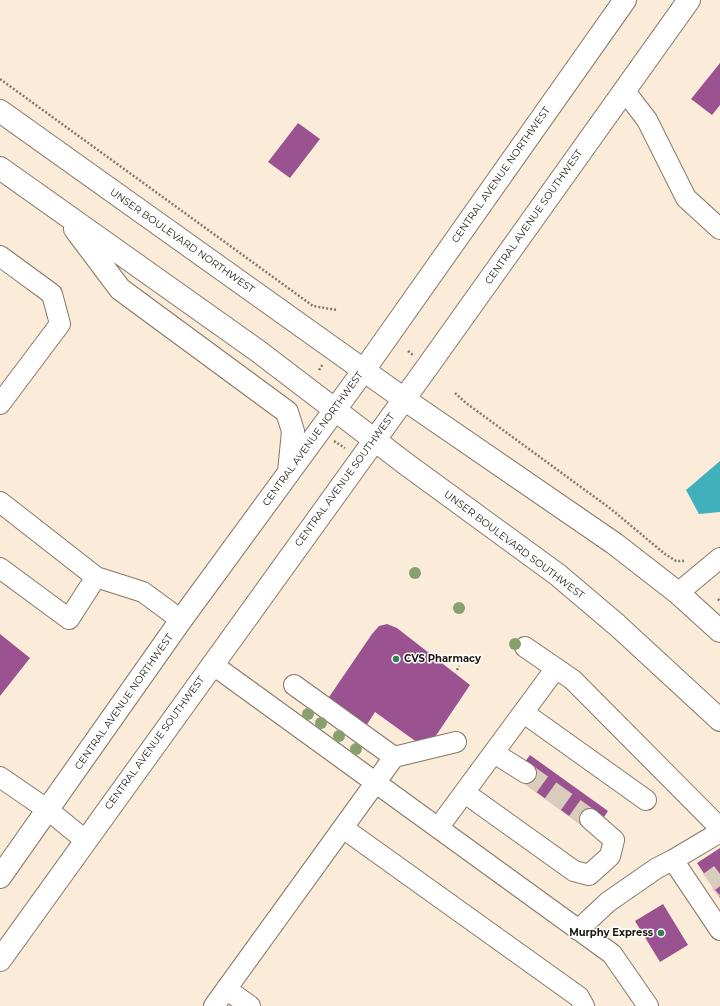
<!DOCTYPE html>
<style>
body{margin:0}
canvas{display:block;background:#fbecda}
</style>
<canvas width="720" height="1006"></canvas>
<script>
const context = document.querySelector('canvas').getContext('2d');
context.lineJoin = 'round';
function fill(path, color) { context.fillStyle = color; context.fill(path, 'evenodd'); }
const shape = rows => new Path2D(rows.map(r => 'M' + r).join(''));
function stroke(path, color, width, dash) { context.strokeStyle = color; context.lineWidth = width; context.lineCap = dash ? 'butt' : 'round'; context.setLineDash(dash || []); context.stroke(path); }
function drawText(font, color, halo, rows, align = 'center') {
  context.font = font + ' Montserrat,sans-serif'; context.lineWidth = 3; context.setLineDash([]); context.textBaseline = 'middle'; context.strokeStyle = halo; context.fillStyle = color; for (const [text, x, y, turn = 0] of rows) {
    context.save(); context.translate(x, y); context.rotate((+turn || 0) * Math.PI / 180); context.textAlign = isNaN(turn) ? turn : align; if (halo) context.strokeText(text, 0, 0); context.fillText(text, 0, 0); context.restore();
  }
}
fill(shape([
 [720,461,720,512,699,514,686,490]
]), '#40b0bd');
fill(shape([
 [720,63,720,105,712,115,691,99],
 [298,123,320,139,290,178,268,162],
 [387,624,397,628,470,685,433,740,418,743,375,712,366,726,327,700,372,634,379,626],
 [0,634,30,658,0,696],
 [530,755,608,811,604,817,595,811,584,827,521,781,524,763],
 [720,848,720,898,697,863],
 [663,904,688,945,660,962,635,921]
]), '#9a5290');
stroke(shape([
 [526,773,590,819],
 [709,882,720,874],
 [719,896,720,895]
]), '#daccbc', 20, [20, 10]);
const minor = shape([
 [624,90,647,120,686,198,720,229],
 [0,256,52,294,60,324,0,404],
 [0,502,96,577,69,619,0,568],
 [96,577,143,592,181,620],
 [678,593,720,558],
 [525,647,573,680,720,828],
 [212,664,612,954,648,1006],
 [294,685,394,757],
 [524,713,646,800],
 [494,753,526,773],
 [0,777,48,810,85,840],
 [465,793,574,871,589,875,610,856,614,840,590,819],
 [343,828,579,997,584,1006],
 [438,828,556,668],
 [673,860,720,832],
 [578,930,608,902,657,868,673,860,720,930],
 [226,989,250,1006],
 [214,1006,394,757,456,742]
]);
const major = shape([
 [0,111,404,399,615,544,678,593,720,631],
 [0,168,258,351,406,464,558,575,617,625,720,720],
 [75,229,120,289,287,412,293,431,289,472],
 [0,877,181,620,364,370,625,0],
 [0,960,428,366,689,0]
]);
stroke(minor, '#867868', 22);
stroke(major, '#867868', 24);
stroke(shape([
 [0,79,313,306,337,310],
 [408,351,413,355],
 [319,370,323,364],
 [455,393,466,403,611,509,665,554,676,561,684,561],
 [334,441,345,448],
 [718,599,720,601],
 [457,670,459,666]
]), '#83796e', 2.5, [2, 2]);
stroke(minor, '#fff', 20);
stroke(major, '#fff', 22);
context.fillStyle = '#87a06e';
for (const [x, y] of [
 [415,573],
 [459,608],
 [515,644],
 [308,714],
 [321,723],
 [339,736],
 [356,749]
]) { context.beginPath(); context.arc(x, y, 6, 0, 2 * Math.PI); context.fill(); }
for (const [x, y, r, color] of [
 [396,659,4,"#328152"],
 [661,933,4,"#328152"]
]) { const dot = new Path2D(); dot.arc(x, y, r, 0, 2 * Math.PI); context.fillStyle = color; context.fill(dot); stroke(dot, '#fff', 1.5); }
drawText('10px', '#1e1913', '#fff', [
 ["CENTRAL AVENUE NORTHWEST",501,175,-55],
 ["CENTRAL AVENUE SOUTHWEST",534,217,-55],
 ["UNSER BOULEVARD NORTHWEST",182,241,35],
 ["CENTRAL AVENUE NORTHWEST",313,439,-54],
 ["CENTRAL AVENUE SOUTHWEST",345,480,-54],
 ["UNSER BOULEVARD SOUTHWEST",514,545,37],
 ["CENTRAL AVENUE NORTHWEST",124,702,-55],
 ["CENTRAL AVENUE SOUTHWEST",155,743,-54]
]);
drawText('bold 10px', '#1e1913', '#fff', [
 ["CVS Pharmacy",404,659],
 ["Murphy Express",653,933,"right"]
], 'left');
</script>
